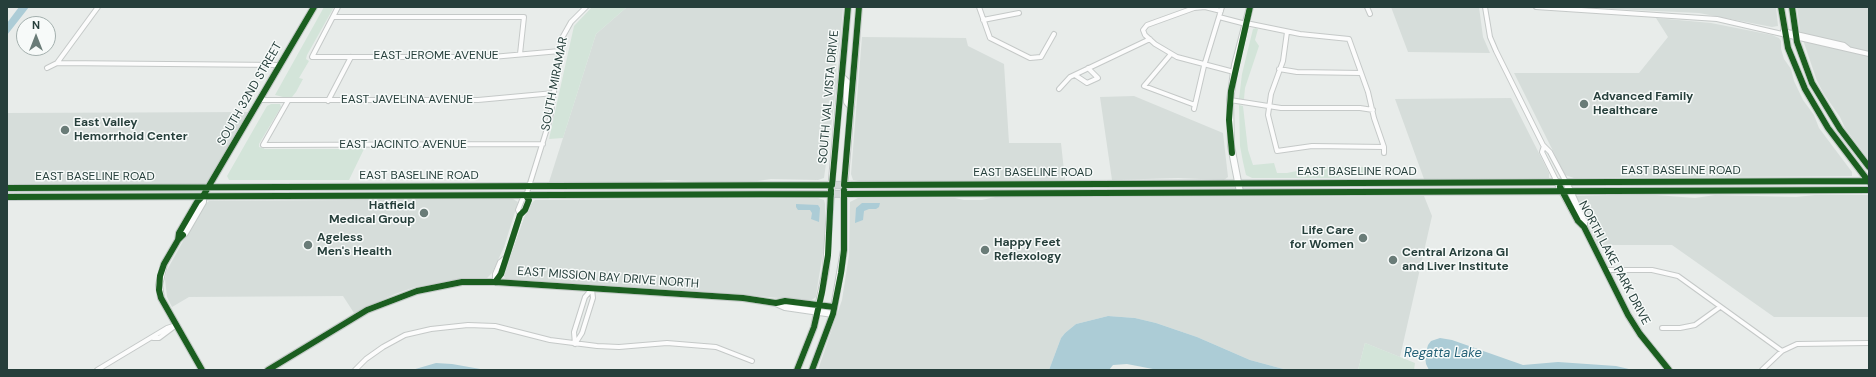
<!DOCTYPE html>
<style>
body{margin:0}
#map{position:relative;width:1876px;height:377px;overflow:hidden;background:#e8ecea;font-family:"DM Sans",sans-serif}
canvas{display:block}
.frame{position:absolute;inset:0;border:8px solid #263f3b;pointer-events:none}
.north{position:absolute;left:16px;top:16px;width:40px;height:40px;box-sizing:border-box;background:#f7faf9;border:1px solid #a3afad;border-radius:50%;rotate:0deg;font-size:11px;font-weight:700;line-height:16px;text-align:center;color:#263f3b}
.north::after{content:'';display:block;margin:auto;width:14px;height:18px;background:#6a7c78;clip-path:polygon(50% 0,100% 100%,50% 72%,0 100%)}
</style>
<div id="map">
<canvas width="1876" height="377"></canvas>
<div class="frame"></div>
<div class="north">N</div>
</div>
<script>
const context = document.querySelector('canvas').getContext('2d');
context.lineJoin = 'round';
function fill(path, color) { context.fillStyle = color; context.fill(path, 'evenodd'); }
const shape = rows => new Path2D(rows.map(r => 'M' + r).join(''));
function stroke(path, color, width, dash) { context.strokeStyle = color; context.lineWidth = width; context.lineCap = dash ? 'butt' : 'round'; context.setLineDash(dash || []); context.stroke(path); }
function drawText(font, color, halo, rows, align = 'center') {
  context.font = font + ' "DM Sans",sans-serif'; context.lineWidth = 3; context.setLineDash([]); context.textBaseline = 'middle'; context.strokeStyle = halo; context.fillStyle = color; for (const [text, x, y, turn = 0] of rows) {
    context.save(); context.translate(x, y); context.rotate((+turn || 0) * Math.PI / 180); context.textAlign = isNaN(turn) ? turn : align; if (halo) context.strokeText(text, 0, 0); context.fillText(text, 0, 0); context.restore();
  }
}
fill(shape([
 [627,7,843,7,840,44,836,61,837,83,824,178,818,180,771,179,751,182,702,182,668,180,649,182,549,182,596,34],
 [1391,7,1479,7,1483,37,1490,53,1408,52],
 [1571,7,1776,7,1778,26,1772,27,1699,13],
 [1797,7,1869,7,1869,160,1845,128,1840,117,1824,94,1817,81,1800,31],
 [1656,18,1711,23,1772,35,1779,38,1781,41,1781,49,1784,59,1791,69,1794,81,1803,100,1814,115,1819,128,1852,172,1852,176,1574,178,1565,175,1514,73,1639,73,1668,37],
 [862,37,966,38,968,46,1004,64,1009,143,1061,143,1065,180,859,181,853,180,851,174],
 [1134,96,1223,133,1228,177,1224,180,1178,178,1112,180,1100,97],
 [1511,98,1549,173,1549,178,1424,179,1395,99],
 [252,112,206,192,7,193,7,113],
 [1643,194,1695,198,1715,195,1796,197,1815,195,1869,195,1869,317,1774,317,1672,245,1598,245,1577,201,1576,196],
 [1424,196,1432,216,1400,357,1365,343,1358,370,1287,370,1250,360,1197,337,1156,323,1135,318,1108,316,1076,324,1065,333,1061,338,1049,370,818,370,842,300,849,255,850,202,858,198,955,198,964,200,982,200,995,197],
 [818,198,824,200,825,204,825,240,817,289,816,297,810,301,726,293,506,279,503,276,528,207,535,200],
 [508,199,513,199,518,202,515,212,504,247,492,273,487,278,465,278,415,287,395,294,354,313,343,296,189,297,172,307,167,297,165,279,167,270,202,207,209,201]
]), '#d6ddda');
fill(shape([
 [324,7,334,7,307,55,306,59,309,61,299,78,303,79,296,92,292,97,287,98,275,95],
 [592,7,627,7,596,34,563,138,549,139,574,26],
 [1256,28,1258,29,1255,40,1259,46,1245,88,1244,99,1239,99,1242,74,1253,29],
 [271,104,280,104,281,107,259,144,259,147,265,149,364,149,349,180,229,180,227,176,267,106],
 [1239,105,1243,106,1248,150,1253,165,1274,163,1277,173,1287,173,1316,167,1365,167,1378,175,1340,176,1339,178,1252,178,1246,175,1243,162,1240,146],
 [1365,343,1415,363,1414,370,1358,370]
]), '#d3e4d9');
fill(shape([
 [19,7,29,7,7,35,7,23],
 [862,203,880,203,879,207,876,209,869,209,864,211,863,220,855,223,856,208],
 [796,204,818,205,820,208,819,222,811,219,812,213,810,210,798,210,796,207],
 [1108,316,1135,318,1156,323,1197,337,1250,360,1287,370,1158,370,1127,364,1113,365,1109,370,1049,370,1061,338,1065,333,1076,324],
 [1440,338,1452,340,1523,365,1558,362,1616,366,1633,370,1429,370,1426,364,1425,356,1428,345,1431,341],
 [436,363,452,364,486,370,412,370]
]), '#acccd6');
const street = shape([
 [338,7,312,57,492,57,560,51],
 [979,7,990,38,1030,58,1041,57,1054,34],
 [1367,7,1370,14],
 [1485,7,1490,37,1496,51,1543,145,1550,152,1566,182],
 [1536,7,1717,19,1869,54],
 [1221,11,1205,7,1194,8,1147,25,1143,30,1145,35,1155,44,1177,57,1234,72],
 [333,17,524,17,520,54],
 [1219,17,1246,24],
 [983,20,1019,13],
 [1246,23,1300,34,1349,39,1368,92,1374,118,1384,147,1384,153],
 [1783,31,1844,45,1849,49],
 [1287,32,1283,61,1271,94,1268,115,1277,151,1312,146,1384,147],
 [1171,54,1144,86,1195,105],
 [57,63,279,65],
 [47,68,57,63,98,7],
 [1279,69,1297,72,1361,73],
 [1075,75,1087,83,1098,78,1088,68],
 [1059,89,1070,77,1150,39],
 [259,100,478,100,554,93],
 [1230,100,1281,108,1360,108,1373,110],
 [328,101,351,57],
 [1194,109,1204,66,1222,7],
 [263,145,543,144],
 [263,145,288,101],
 [1544,146,1542,152,1557,182],
 [520,215,518,210,522,200,526,196,550,119,562,38,571,22,586,7],
 [1605,270,1652,270,1678,276,1782,351],
 [495,281,495,274,500,262,505,258],
 [495,282,501,274,520,215,525,210,529,200,526,196],
 [1662,328,1680,328,1695,325,1720,307],
 [153,338,159,338,175,326],
 [575,344,574,332,585,297,592,289],
 [575,344,582,333,593,298,592,289],
 [97,370,167,328,176,325],
 [355,370,366,359,383,347,405,335,431,329,468,325,495,326,550,340,597,346,619,347,667,343,716,347,752,361],
 [1762,370,1782,351,1797,344,1869,343]
]);
const secondary = shape([
 [1781,7,1788,48,1805,89,1828,128,1869,182],
 [1792,7,1797,42,1812,83,1840,129,1869,167],
 [842,77,847,82,847,102,851,107],
 [1557,182,1578,221,1584,227,1628,315,1640,334,1669,370],
 [1566,182,1584,222,1584,227],
 [1240,192,1231,146,1230,100,1235,65,1250,7],
 [178,240,179,233,197,202,203,196,314,7],
 [776,303,785,307,833,314],
 [202,370,161,298,159,285,164,264,178,240,185,233,203,202,203,197],
 [268,370,367,310,417,291,462,282,495,282,743,298,776,303,785,301,834,307],
 [797,370,814,327,826,269,832,179,848,7],
 [812,370,833,314,844,250,844,190,859,7]
]);
const primary = shape([
 [7,188,1869,181],
 [7,197,1869,190]
]);
stroke(street, '#c5c9c8', 6);
stroke(secondary, '#c4c9c8', 8);
stroke(primary, '#c3cac9', 8);
stroke(street, '#fcfcfc', 4);
stroke(secondary, '#fcfcfc', 6);
stroke(primary, '#d0d6d5', 6);
stroke(shape([
 [859,7,844,185,1869,181],
 [1781,7,1788,48,1805,89,1828,128,1869,182],
 [1792,7,1797,42,1812,83,1840,129,1869,167],
 [1232,153,1229,120,1231,91,1250,7],
 [1560,187,1578,221,1584,227,1628,315,1640,334,1669,370],
 [7,188,832,185,848,7],
 [844,194,1869,190],
 [7,197,831,194],
 [183,235,178,240,164,264,160,276,159,290,161,298,202,370],
 [178,240,179,233,197,202,203,196,314,7],
 [495,282,501,274,520,215,525,210,529,200,526,196],
 [268,370,367,310,417,291,462,282,495,282,743,298,776,303,785,301,834,307],
 [797,370,814,327,822,292,828,255,831,190],
 [812,370,833,314,841,273,844,250,844,190]
]), '#1b5e20', 6);
for (const [x, y, r, color] of [
 [1584,104,5,"#6a7c78"],
 [65,130,5,"#6a7c78"],
 [424,213,5,"#6a7c78"],
 [1363,238,5,"#6a7c78"],
 [308,245,5,"#6a7c78"],
 [985,250,5,"#6a7c78"],
 [1393,260,5,"#6a7c78"]
]) { const dot = new Path2D(); dot.arc(x, y, r, 0, 2 * Math.PI); context.fillStyle = color; context.fill(dot); stroke(dot, '#f7faf9', 1.5); }
drawText('12px', '#263f3b', '#f7faf9', [
 ["EAST JEROME AVENUE",436,56],
 ["SOUTH MIRAMAR",555,84,-79],
 ["SOUTH 32ND STREET",250,94,-60],
 ["SOUTH VAL VISTA DRIVE",829,97,-85],
 ["EAST JAVELINA AVENUE",407,100],
 ["EAST JACINTO AVENUE",403,145],
 ["EAST BASELINE ROAD",1681,171],
 ["EAST BASELINE ROAD",1357,172],
 ["EAST BASELINE ROAD",1033,173],
 ["EAST BASELINE ROAD",419,176],
 ["EAST BASELINE ROAD",95,177],
 ["NORTH LAKE PARK DRIVE",1614,263,62],
 ["EAST MISSION BAY DRIVE NORTH",608,278,4]
]);
drawText('bold 12px', '#263f3b', '#f7faf9', [
 ["Advanced Family",1593,97],
 ["Healthcare",1593,111],
 ["East Valley",74,123],
 ["Hemorrhoid Center",74,137],
 ["Hatfield",415,206,"right"],
 ["Medical Group",415,220,"right"],
 ["Life Care",1354,231,"right"],
 ["for Women",1354,245,"right"],
 ["Ageless",317,238],
 ["Men's Health",317,252],
 ["Happy Feet",994,243],
 ["Reflexology",994,257],
 ["Central Arizona GI",1402,253],
 ["and Liver Institute",1402,267]
], 'left');
drawText('italic 13px', '#246177', '#f7faf9', [
 ["Regatta Lake",1443,354]
]);
</script>
